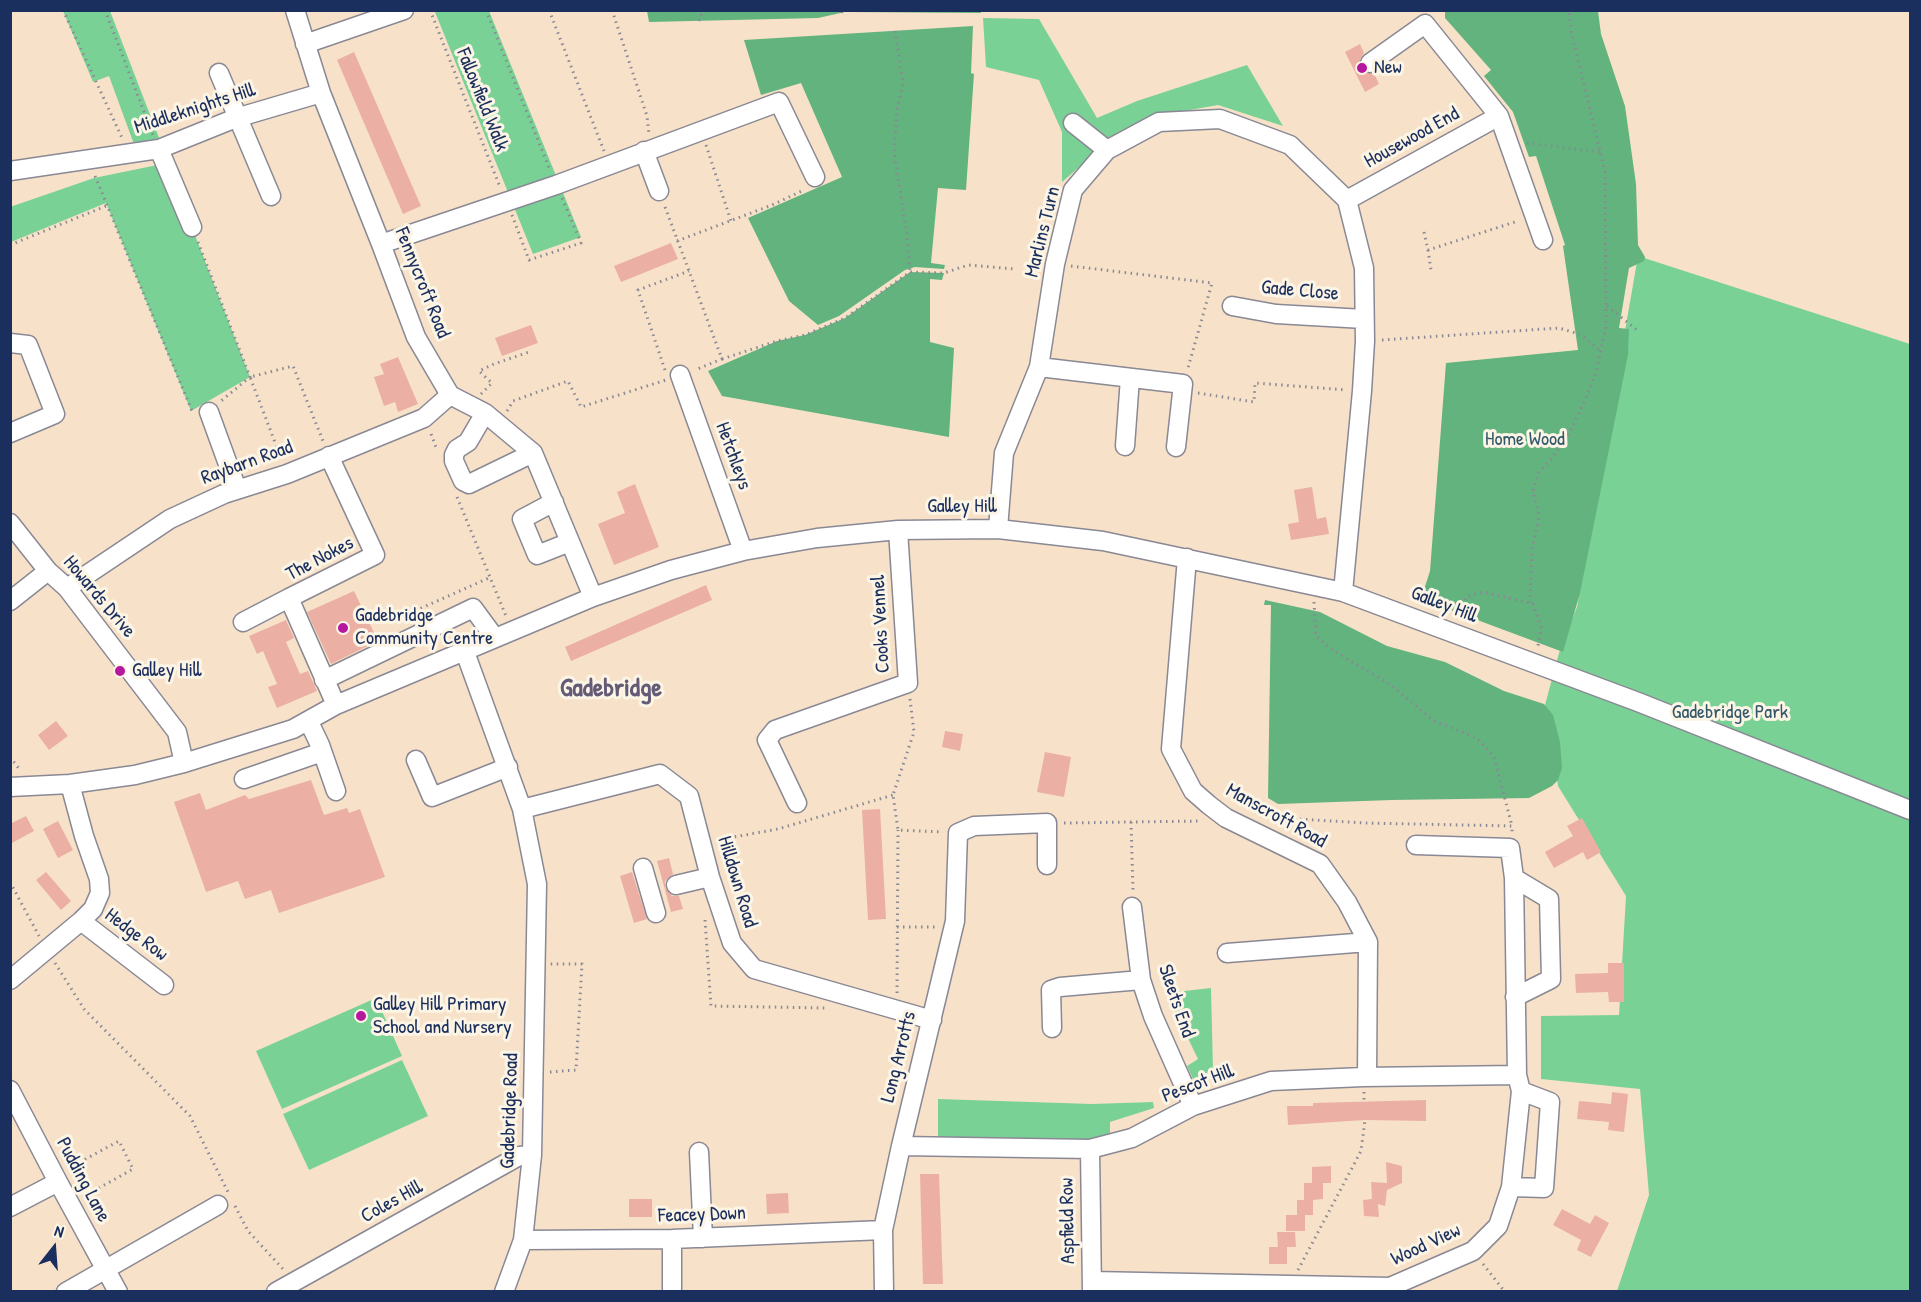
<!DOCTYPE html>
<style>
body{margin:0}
#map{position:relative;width:1921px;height:1302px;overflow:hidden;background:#f7e2c9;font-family:"Patrick Hand",sans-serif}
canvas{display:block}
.frame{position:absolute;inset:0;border:12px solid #1b2f5e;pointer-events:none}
.north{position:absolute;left:24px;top:1218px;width:60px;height:60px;-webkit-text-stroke:4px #fcf5e5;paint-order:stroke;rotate:17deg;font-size:16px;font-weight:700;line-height:24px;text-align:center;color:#1b2f5e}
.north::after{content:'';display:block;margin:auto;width:21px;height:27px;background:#1b2f5e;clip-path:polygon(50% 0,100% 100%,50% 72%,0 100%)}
</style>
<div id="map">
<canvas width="1921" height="1302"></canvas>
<div class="frame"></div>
<div class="north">N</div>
</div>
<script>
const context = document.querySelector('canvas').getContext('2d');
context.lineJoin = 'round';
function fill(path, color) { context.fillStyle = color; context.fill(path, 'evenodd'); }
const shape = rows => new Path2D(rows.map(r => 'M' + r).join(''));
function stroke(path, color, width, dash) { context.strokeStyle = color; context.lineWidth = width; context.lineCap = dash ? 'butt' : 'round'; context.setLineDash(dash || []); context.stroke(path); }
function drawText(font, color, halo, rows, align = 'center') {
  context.font = font + ' "Patrick Hand",sans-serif'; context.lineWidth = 6; context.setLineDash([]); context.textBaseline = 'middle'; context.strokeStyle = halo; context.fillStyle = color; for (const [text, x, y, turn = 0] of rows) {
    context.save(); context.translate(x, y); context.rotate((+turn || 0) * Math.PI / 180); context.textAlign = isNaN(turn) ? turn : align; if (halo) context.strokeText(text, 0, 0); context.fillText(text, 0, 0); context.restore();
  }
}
fill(shape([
 [439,10,489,11,581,237,533,254,435,12],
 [63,11,110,11,161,143,135,147,109,76,93,82],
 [983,18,1039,19,1097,118,1137,101,1247,65,1283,126,1218,105,1151,117,1121,131,1062,182,1062,132,1039,80,986,67],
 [167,163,250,377,191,411,106,203,11,242,10,207,94,178],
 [1638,256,1910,344,1910,1291,1617,1291,1649,1195,1640,1089,1541,1079,1541,1016,1619,1015,1626,896,1558,786,1545,705,1559,653,1577,607],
 [1211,988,1213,1070,1193,1079,1187,1066,1198,1059,1166,993],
 [376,998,402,1056,282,1109,256,1051],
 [402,1060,428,1116,309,1170,283,1114],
 [938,1099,1092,1104,1153,1102,1154,1108,1110,1122,1110,1136,1067,1144,938,1142]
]), '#7ad196');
fill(shape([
 [980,10,981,13,845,12,818,18,649,22,647,11],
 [1445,11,1598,11,1601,34,1625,106,1636,184,1638,245,1645,257,1644,261,1629,268,1619,328,1629,329,1628,355,1580,593,1563,652,1421,599,1430,571,1446,363,1578,350,1563,246,1565,245,1536,156,1529,157,1513,112,1484,76,1491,70,1445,18],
 [973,26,971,73,974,74,966,190,938,188,931,263,945,265,944,269,915,267,905,270,839,316,818,325,789,301,748,218,842,177,801,83,761,95,744,40],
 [910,272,944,273,942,280,930,279,930,342,954,348,949,437,722,396,708,371,777,341,805,335,845,318],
 [1265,600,1320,612,1387,646,1445,662,1504,691,1544,704,1553,715,1560,742,1562,768,1558,780,1552,786,1529,798,1392,800,1278,804,1268,798,1271,605,1264,605]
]), '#63b37f');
fill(shape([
 [1360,44,1364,53,1360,59,1361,69,1366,73,1374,73,1379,84,1365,92,1345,52],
 [354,52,421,206,403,214,337,60],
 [671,243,678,259,621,282,614,266],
 [531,325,538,343,502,356,495,338],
 [398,357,418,404,398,412,395,402,384,406,374,377,384,374,380,364],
 [635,484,659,547,614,565,598,524,625,513,617,492],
 [1312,487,1317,519,1326,517,1329,534,1291,540,1288,524,1299,522,1294,490],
 [706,585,712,600,571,661,565,647],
 [354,591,378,641,331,664,307,612],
 [286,620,294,638,286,642,300,674,308,671,317,691,277,708,268,687,277,684,263,651,257,654,249,636],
 [56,721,68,736,49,750,38,735],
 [945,731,963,734,960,751,942,747],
 [1045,752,1071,757,1064,797,1037,792],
 [311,780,324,815,347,808,349,813,360,809,385,877,279,913,271,890,245,899,238,881,206,892,174,802,200,793,206,810,245,795,249,799],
 [880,809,886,919,868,920,862,810],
 [26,816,34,831,10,844,10,824],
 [1582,818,1601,852,1587,860,1583,852,1554,868,1545,852,1573,836,1567,826],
 [58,821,73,850,58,858,43,829],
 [669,858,673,874,665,881,665,888,672,896,679,896,683,909,671,912,657,861],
 [46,872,71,901,61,910,36,880],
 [632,872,647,919,634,923,620,876],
 [1608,963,1624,963,1624,1002,1609,1002,1608,992,1576,993,1575,974,1608,973],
 [1612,1092,1628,1094,1624,1132,1608,1130,1609,1122,1577,1119,1579,1101,1611,1104],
 [1426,1100,1426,1121,1365,1120,1288,1125,1287,1106,1313,1106,1313,1103],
 [1386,1162,1402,1166,1402,1183,1387,1190,1385,1206,1378,1204,1379,1217,1364,1216,1363,1200,1372,1199,1371,1182,1387,1183],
 [1331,1166,1331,1183,1323,1183,1323,1199,1313,1200,1313,1215,1297,1215,1297,1200,1304,1200,1304,1183,1318,1183,1312,1183,1312,1167],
 [920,1174,939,1174,943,1284,923,1284],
 [788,1193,789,1213,767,1214,766,1194],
 [629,1199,652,1199,652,1217,629,1217],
 [1562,1209,1590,1224,1595,1215,1609,1223,1591,1257,1577,1250,1581,1240,1553,1225],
 [1286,1215,1305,1215,1305,1231,1286,1231],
 [1277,1232,1295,1232,1296,1247,1287,1247,1287,1264,1269,1264,1269,1247,1278,1247]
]), '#ebb0a3');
const minor = shape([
 [295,10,321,93,381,244,416,337,450,395,485,413,533,453,593,597],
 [305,44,404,10],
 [1370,63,1425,24,1499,116,1543,240],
 [219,73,271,196],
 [1073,123,1107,150],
 [159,149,192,227],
 [644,151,659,191],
 [10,171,159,149,236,118,321,93],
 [1347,200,1499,116],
 [381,244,556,185,779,102,815,177],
 [1232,306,1276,314,1364,319],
 [10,343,28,345,55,414,10,433],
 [1039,367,1183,384,1176,447],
 [680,375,743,551],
 [209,412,237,489],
 [485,413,468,442,457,449,454,455,454,461,463,481,469,484,533,453],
 [1125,446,1130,378],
 [329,456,375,555,289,598,336,705],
 [554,502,522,519,537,555,570,542],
 [10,523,48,571,67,588,177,732,184,763],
 [998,529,1004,453,1039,367,1055,264,1073,190,1107,150,1159,122,1220,119,1290,145,1347,200,1364,268,1365,341,1362,391,1343,592],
 [1187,558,1171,749,1193,791,1209,805,1226,818,1320,864,1347,902,1368,942,1367,1077],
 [67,588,170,519,224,494,287,474,424,418,450,395],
 [10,601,48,571],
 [243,622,289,598],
 [465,652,522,809,537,884,532,1155,523,1240,504,1292],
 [324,680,473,608,495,638],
 [309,722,320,745,336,791],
 [416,760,432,797,508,767],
 [244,779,322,752],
 [10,787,70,784,135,775,184,763,293,729,336,705,593,597,671,570,743,551,817,538,898,530,998,529,1103,541,1343,592,1638,702,1910,810],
 [797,803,767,740,775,730,908,683,898,530],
 [522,809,660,774,689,796,710,877,732,943,754,969,932,1020],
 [643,868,656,913],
 [1514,878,1549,899,1551,979,1515,997],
 [676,885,710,877],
 [1132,907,1141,980,1153,1016,1193,1106],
 [81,921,164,985],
 [1227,953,1368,942],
 [10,980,81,921,93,909,100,893,99,879,84,836,70,784],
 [1052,1028,1051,990,1060,987,1141,980],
 [10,1090,58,1182,118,1292],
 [901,1146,1090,1149,1132,1138,1193,1106,1271,1081,1363,1077,1517,1075],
 [1090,1149,1092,1292],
 [699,1152,703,1238],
 [1511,1187,1544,1188,1550,1102,1521,1091],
 [10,1207,58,1182],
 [523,1240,672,1239,883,1230],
 [1092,1281,1390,1287,1473,1251,1498,1226,1511,1187,1521,1091,1517,1075,1514,878,1510,848,1416,845],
 [66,1292,218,1205],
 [276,1292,519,1156,532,1155],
 [672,1292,672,1239],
 [884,1292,883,1230,901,1146,955,921,958,833,974,826,1047,823,1047,865]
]);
stroke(minor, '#898894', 21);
stroke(shape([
 [63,10,123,140],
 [105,10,153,135],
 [430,10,500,187],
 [486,10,550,170],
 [549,10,604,151],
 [612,10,647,116,649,134],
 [941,10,941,12],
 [841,13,842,10],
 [699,21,703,10],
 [895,31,903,83,897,110,894,153,907,235,910,272],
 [1527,143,1601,152],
 [706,145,731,221],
 [95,176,192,411],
 [665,207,722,359,695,370],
 [512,215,529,260,581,243,562,198],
 [1424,232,1428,250,1518,221],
 [677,241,772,205,804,190],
 [198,242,250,377,221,401],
 [10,245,106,206],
 [1428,250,1431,270],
 [1071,266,1212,283,1188,368],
 [1607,306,1637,330],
 [1382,340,1559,328,1582,335,1601,352],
 [722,359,777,341,805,335,845,318,910,272,944,273,968,265,1015,269],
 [665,370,638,290,689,271],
 [1198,393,1254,402,1255,383,1347,390],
 [481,394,492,383,479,371,494,364,529,352],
 [507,411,513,401,568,381,581,407,666,380],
 [431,434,437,450],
 [281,458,250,377,293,366,323,441],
 [457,497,506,616],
 [1314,602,1316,636,1334,651,1391,685,1434,721,1477,738,1494,757,1512,826],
 [1530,603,1532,549,1539,517,1533,491,1539,472,1553,457,1572,428,1585,400,1596,373,1606,326,1605,172,1571,31,1569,10],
 [1459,617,1466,597,1483,592,1533,604,1541,627,1538,646],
 [417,618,417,610,491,577],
 [910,699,914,732,893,795,898,830,943,832],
 [10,757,20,770],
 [1264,817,1365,823,1512,826,1512,832],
 [1131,822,1133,890],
 [1064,823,1201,821],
 [717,840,778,829,893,795],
 [10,882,39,936],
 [705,920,711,1006,825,1008],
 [897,927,938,927],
 [55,963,84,1009,190,1116,228,1192],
 [897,993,898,830],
 [550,1072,576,1070,582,964,550,964],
 [1364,1092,1364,1102],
 [69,1168,119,1141,133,1169,83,1197],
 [235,1206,248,1231,283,1269],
 [1483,1264,1505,1292],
 [1298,1270,1361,1151,1365,1120]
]), '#898894', 3, [1.5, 4.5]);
stroke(minor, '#fff', 18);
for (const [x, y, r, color] of [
 [1362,68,6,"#b5179e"],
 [343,628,6,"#b5179e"],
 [120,671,6,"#b5179e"],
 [361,1016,6,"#b5179e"]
]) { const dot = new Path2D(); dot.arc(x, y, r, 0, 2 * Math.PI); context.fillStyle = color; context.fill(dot); stroke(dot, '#fcf5e5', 2); }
drawText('20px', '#1b2f5e', '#fcf5e5', [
 ["New",1374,68],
 ["Gadebridge",355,616],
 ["Community Centre",355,639],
 ["Galley Hill",132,671],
 ["Galley Hill Primary",373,1005],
 ["School and Nursery",373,1028]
], 'left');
drawText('20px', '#1b2f5e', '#fcf5e5', [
 ["Fallowfield Walk",482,100,68],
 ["Middleknights Hill",195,109,-18],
 ["Housewood End",1412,138,-29],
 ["Marlins Turn",1043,232,-76],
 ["Fennycroft Road",422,283,68],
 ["Gade Close",1300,291,5],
 ["Hetchleys",733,456,70],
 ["Raybarn Road",247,463,-20],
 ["Galley Hill",962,507],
 ["The Nokes",320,559,-28],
 ["Howards Drive",99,597,50],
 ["Galley Hill",1444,605,21],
 ["Cooks Vennel",881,624,-93],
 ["Manscroft Road",1276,816,29],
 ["Hilldown Road",737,882,73],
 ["Hedge Row",136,935,37],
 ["Sleets End",1176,1001,71],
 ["Long Arrotts",899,1057,-76],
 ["Pescot Hill",1198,1084,-21],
 ["Gadebridge Road",510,1111,-88],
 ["Pudding Lane",83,1180,62],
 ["Coles Hill",392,1202,-29],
 ["Feacey Down",702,1215,-2],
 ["Aspfield Row",1068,1221,-91],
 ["Wood View",1426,1245,-25]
]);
drawText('20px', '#33586c', '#fcf5e5', [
 ["Home Wood",1525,440],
 ["Gadebridge Park",1730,713]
]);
drawText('bold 26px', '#645c76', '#fcf5e5', [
 ["Gadebridge",611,689]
]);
</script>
